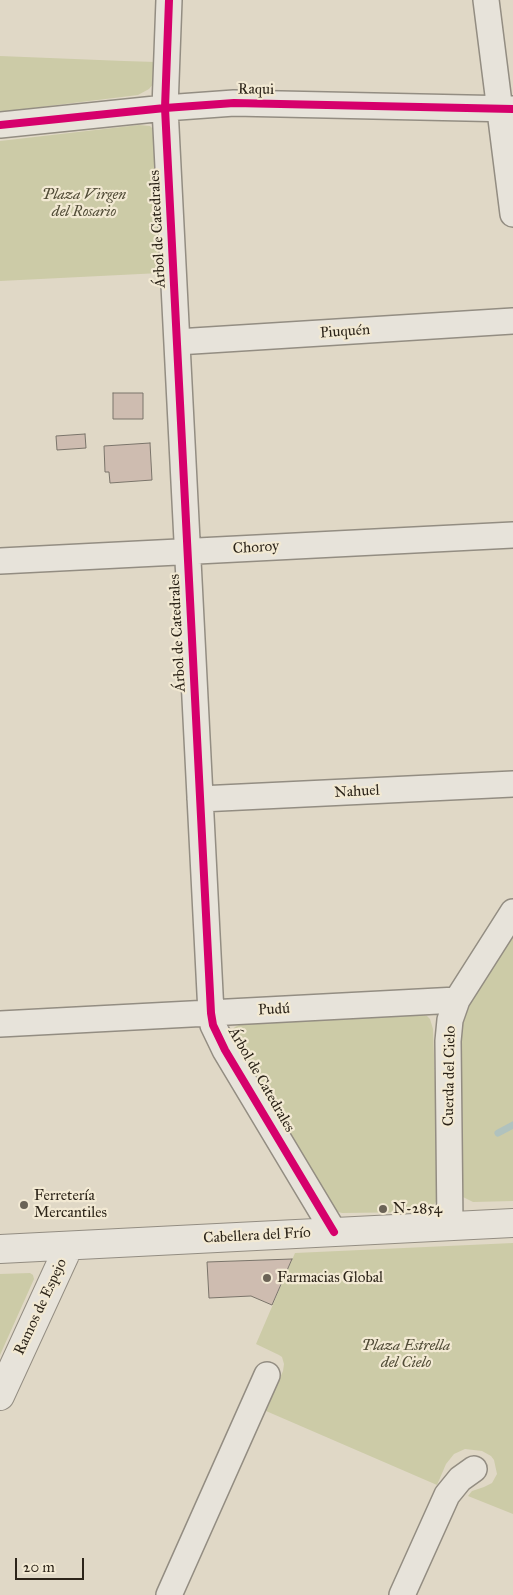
<!DOCTYPE html>
<meta charset="utf-8">
<style>
body{margin:0}
#map{position:relative;width:513px;height:1595px;overflow:hidden;background:#e0d8c6;font-family:"IM FELL Great Primer",serif}
canvas{display:block}
.scale{position:absolute;left:15px;top:1558px;width:69px;height:22px;box-sizing:border-box;border:2px solid #2c2419;border-top:0;padding-left:6px;font-size:15px;line-height:18px;white-space:nowrap;color:#2c2419;-webkit-text-stroke:4px #f2e9d3;paint-order:stroke}
</style>
<div id="map">
<canvas width="513" height="1595"></canvas>
<div class="scale">20 m</div>
</div>
<script>
const context = document.querySelector('canvas').getContext('2d');
context.lineJoin = 'round';
function fill(path, color) { context.fillStyle = color; context.fill(path, 'evenodd'); }
const shape = rows => new Path2D(rows.map(r => 'M' + r).join(''));
function stroke(path, color, width, dash) { context.strokeStyle = color; context.lineWidth = width; context.lineCap = dash ? 'butt' : 'round'; context.setLineDash(dash || []); context.stroke(path); }
function drawText(font, color, halo, rows, align = 'center') {
  context.font = font + ' "IM FELL Great Primer",serif'; context.lineWidth = 4.5; context.setLineDash([]); context.textBaseline = 'middle'; context.strokeStyle = halo; context.fillStyle = color; for (const [text, x, y, turn = 0] of rows) {
    context.save(); context.translate(x, y); context.rotate((+turn || 0) * Math.PI / 180); context.textAlign = isNaN(turn) ? turn : align; if (halo) context.strokeText(text, 0, 0); context.fillText(text, 0, 0); context.restore();
  }
}
fill(shape([
 [0,56,124,61,156,62,154,83,149,89,138,95,0,112],
 [139,125,150,126,154,130,157,140,160,273,0,281,0,141],
 [513,934,513,1201,473,1202,463,1197,460,1192,459,1025,468,1003],
 [417,1014,427,1016,430,1019,433,1029,439,1191,436,1202,432,1207,419,1212,342,1213,335,1211,325,1200,233,1038,232,1030,235,1027,241,1024],
 [513,1243,513,1514,468,1496,472,1491,484,1487,492,1483,497,1474,494,1460,491,1456,482,1451,465,1449,454,1454,446,1464,437,1485,266,1411,283,1371,284,1364,282,1357,279,1355,256,1344,295,1253],
 [30,1273,33,1275,34,1279,0,1355,0,1274]
]), '#cccba7');
stroke(shape([
 [498,1133,513,1125]
]), '#b0c2be', 7);
const building = shape([
 [113,393,143,393,143,419,113,419,113,393],
 [85,434,86,448,57,450,56,436,85,434],
 [150,443,152,480,110,483,109,472,105,472,104,446,150,443],
 [292,1259,272,1305,251,1296,209,1298,207,1262,292,1259]
]);
fill(building, '#cebcb0');
stroke(building, '#7a746a', 1);
const minor = shape([
 [169,0,165,108,211,1013,213,1025,225,1050,334,1232],
 [486,0,513,214],
 [0,125,165,108,234,103,513,109],
 [177,342,513,321],
 [0,561,513,535],
 [200,799,513,784],
 [0,1024,457,1000],
 [450,1226,448,1041,450,1020,457,1000,513,912],
 [169,1595,267,1375],
 [402,1595,447,1495,460,1479,474,1469]
]);
const tertiary = shape([
 [0,1249,513,1223],
 [0,1396,69,1246]
]);
stroke(minor, '#938d82', 28);
stroke(tertiary, '#938d82', 30);
stroke(minor, '#e7e3da', 25);
stroke(tertiary, '#e7e3da', 28);
stroke(shape([
 [169,0,165,108,211,1013,213,1025,225,1050,334,1232],
 [0,125,165,108,234,103,513,109]
]), '#d6006c', 8);
for (const [x, y, r, color] of [
 [24,1205,5,"#6b6356"],
 [383,1209,5,"#6b6356"],
 [267,1278,5,"#6b6356"]
]) { const dot = new Path2D(); dot.arc(x, y, r, 0, 2 * Math.PI); context.fillStyle = color; context.fill(dot); stroke(dot, '#f2e9d3', 2); }
drawText('15px', '#2c2419', '#f2e9d3', [
 ["Raqui",256,90,1],
 ["Árbol de Catedrales",158,229,-93],
 ["Piuquén",345,332,-4],
 ["Choroy",256,548,-3],
 ["Árbol de Catedrales",178,633,-93],
 ["Nahuel",357,792,-3],
 ["Pudú",274,1010,-3],
 ["Cuerda del Cielo",450,1076,-89],
 ["Árbol de Catedrales",261,1080,60],
 ["Cabellera del Frío",257,1236,-3],
 ["Ramos de Espejo",41,1307,-65]
]);
drawText('italic 15px', '#504b36', '#f2e9d3', [
 ["Plaza Virgen",84,195],
 ["del Rosario",84,212],
 ["Plaza Estrella",406,1346],
 ["del Cielo",406,1363]
]);
drawText('15px', '#2c2419', '#f2e9d3', [
 ["Ferretería",34,1196],
 ["Mercantiles",34,1213],
 ["N-2854",393,1209],
 ["Farmacias Global",277,1278]
], 'left');
</script>
